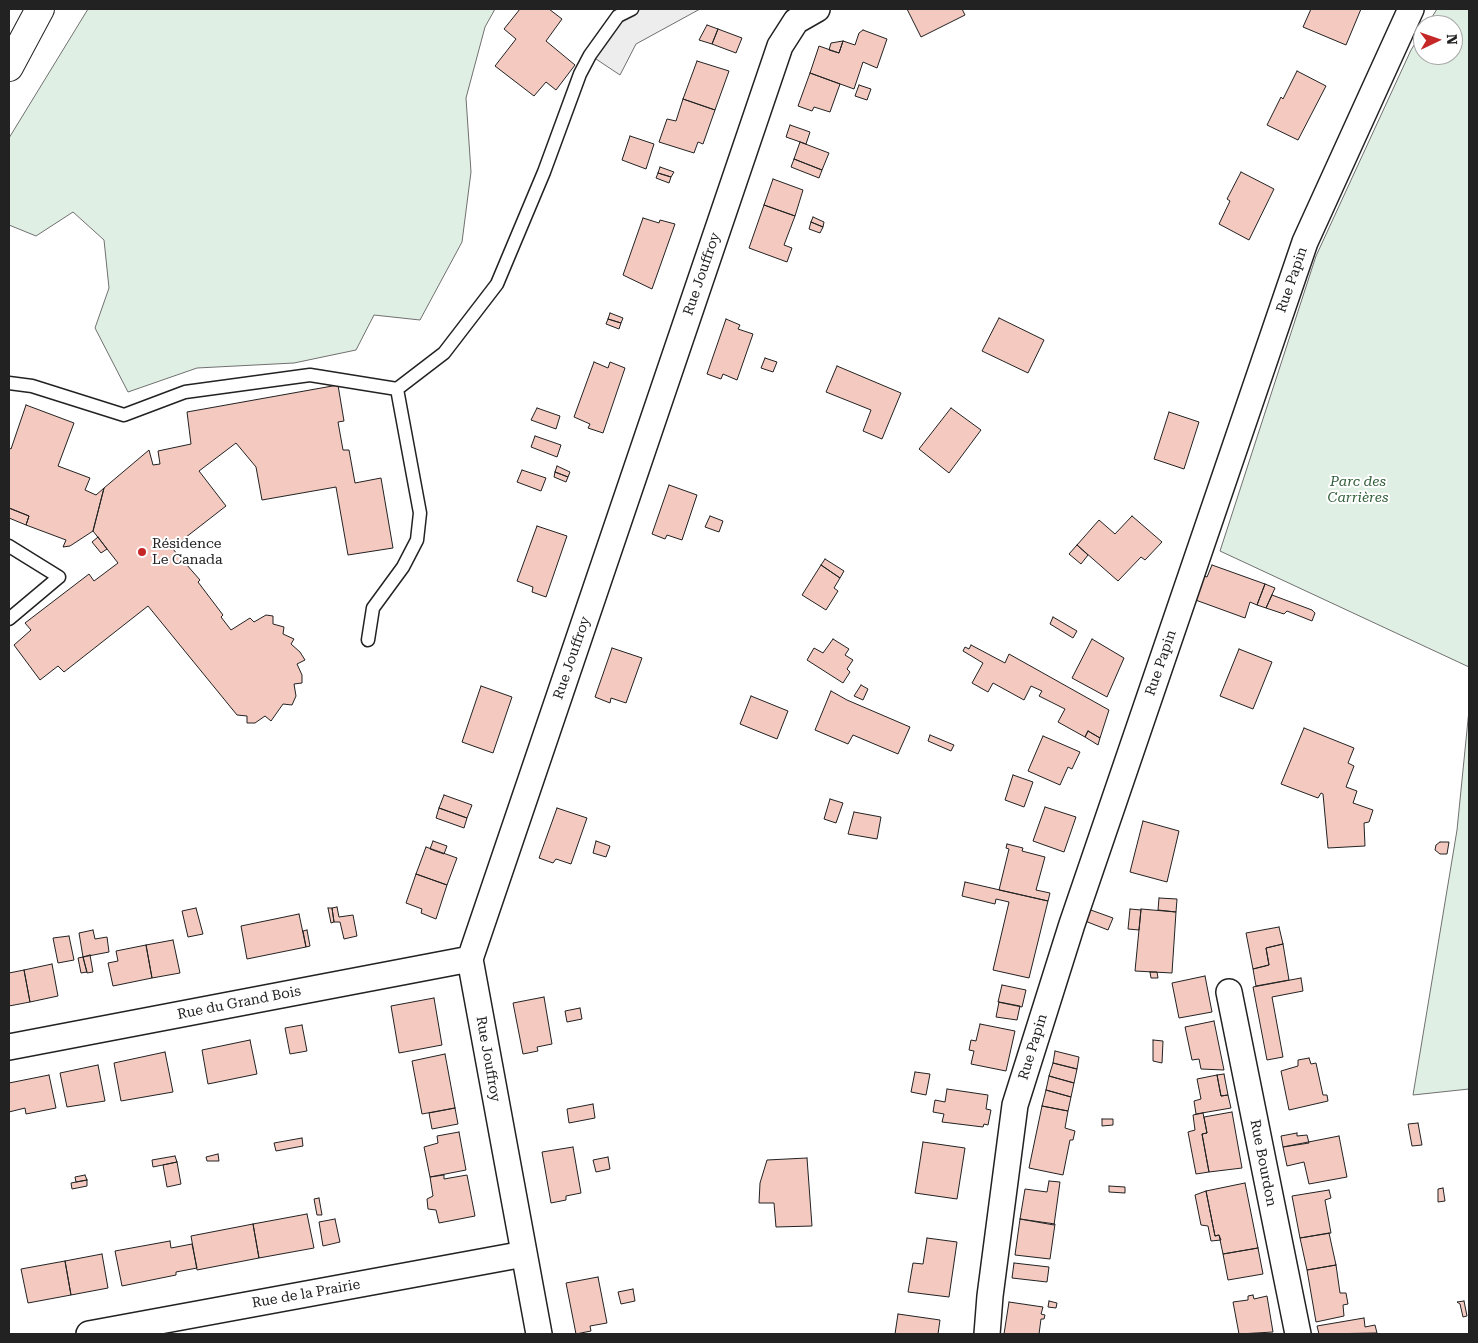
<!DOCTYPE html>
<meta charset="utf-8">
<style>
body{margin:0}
#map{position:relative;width:1478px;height:1343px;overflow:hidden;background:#fff;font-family:"Roboto Serif",serif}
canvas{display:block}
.frame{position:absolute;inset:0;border:10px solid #222;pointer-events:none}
.north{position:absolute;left:1413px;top:15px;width:50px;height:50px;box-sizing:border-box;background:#fff;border:1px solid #a7a7a7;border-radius:50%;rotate:87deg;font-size:14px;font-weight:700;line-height:20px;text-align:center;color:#222}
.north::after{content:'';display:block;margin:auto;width:18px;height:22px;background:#c62828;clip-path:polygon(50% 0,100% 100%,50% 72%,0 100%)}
</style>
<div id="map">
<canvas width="1478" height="1343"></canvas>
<div class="frame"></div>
<div class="north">N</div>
</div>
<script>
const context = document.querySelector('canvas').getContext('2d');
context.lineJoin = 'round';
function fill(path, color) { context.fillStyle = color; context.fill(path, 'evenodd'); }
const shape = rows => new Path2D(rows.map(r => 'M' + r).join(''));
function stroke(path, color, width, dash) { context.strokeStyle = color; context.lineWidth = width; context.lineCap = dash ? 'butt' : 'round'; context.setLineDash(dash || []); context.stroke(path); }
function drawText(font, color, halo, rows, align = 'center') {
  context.font = font + ' "Roboto Serif",serif'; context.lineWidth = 4; context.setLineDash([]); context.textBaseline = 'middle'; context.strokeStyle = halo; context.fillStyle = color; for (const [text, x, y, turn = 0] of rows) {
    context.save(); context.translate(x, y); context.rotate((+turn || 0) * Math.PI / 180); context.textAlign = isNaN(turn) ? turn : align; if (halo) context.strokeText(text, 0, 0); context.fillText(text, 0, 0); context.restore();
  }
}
const green = shape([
 [88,9,495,9,485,27,466,98,471,172,462,242,420,320,374,315,356,350,294,363,197,368,128,392,95,328,109,288,104,240,73,212,36,236,9,225,9,138,88,9],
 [1437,9,1469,9,1469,667,1220,551,1316,256,1411,50,1423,31,1423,55,1453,55,1453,25,1427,25,1437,9],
 [1469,710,1469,1089,1413,1095,1457,830,1469,710]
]);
fill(green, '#e0efe3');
stroke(green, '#6f6f6f', 1);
const parking = shape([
 [632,9,700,9,636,44,620,75,590,55,632,9]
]);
fill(parking, '#ededed');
stroke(parking, '#6f6f6f', 1);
const building = shape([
 [520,9,549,9,562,19,546,41,575,65,556,90,546,82,534,96,495,66,516,39,504,29,520,9],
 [907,9,962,9,965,15,921,37,907,9],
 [1311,9,1361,9,1346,45,1303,27,1311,9],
 [707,25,718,29,712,44,699,40,707,25],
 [718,29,742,38,736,53,712,44,718,29],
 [863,30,887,39,877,68,863,62,854,89,810,73,819,46,839,53,843,41,855,45,859,33,863,30],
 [843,41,839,53,829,50,831,43,843,41],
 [697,61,729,71,715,110,683,99,697,61],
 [1297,71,1326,86,1298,140,1267,125,1281,97,1283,99,1297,71],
 [810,73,840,84,830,112,814,107,812,111,798,106,810,73],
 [859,85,871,89,867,100,855,96,859,85],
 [683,99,715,110,703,144,698,142,694,153,659,142,667,119,676,121,683,99],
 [790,125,810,132,806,144,786,137,790,125],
 [630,136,654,144,646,169,622,160,630,136],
 [800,142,829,153,822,170,794,159,800,142],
 [794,159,822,170,819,178,791,167,794,159],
 [660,167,674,172,671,177,658,173,660,167],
 [1241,172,1274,189,1249,240,1219,224,1230,201,1227,199,1241,172],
 [658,173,671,177,669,183,656,178,658,173],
 [773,179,803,190,795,216,764,205,773,179],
 [764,205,795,216,784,245,792,248,787,262,749,248,764,205],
 [813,217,824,222,823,227,811,222,813,217],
 [643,218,659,223,660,220,675,224,652,289,623,275,643,218],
 [811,222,823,227,820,233,809,229,811,222],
 [610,313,623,318,621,323,608,319,610,313],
 [999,318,1044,340,1028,373,982,351,999,318],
 [608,319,621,323,619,329,606,324,608,319],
 [726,319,740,325,738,329,753,334,737,380,723,374,721,379,707,374,726,319],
 [765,358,777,362,773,372,761,368,765,358],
 [594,362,608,368,610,362,625,368,603,433,588,428,590,424,574,417,594,362],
 [837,366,901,393,882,439,863,431,871,410,826,392,837,366],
 [338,385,344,421,338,422,343,450,349,450,355,483,381,478,393,548,348,555,336,487,262,500,256,467,236,443,199,471,226,506,172,548,200,580,198,582,223,615,221,617,231,630,250,618,254,622,266,615,273,616,273,624,284,627,283,634,294,639,291,644,300,652,305,660,297,664,302,675,302,683,294,684,296,696,292,705,283,704,271,721,265,716,255,723,247,723,247,716,237,715,148,606,64,672,58,666,40,680,14,645,31,630,25,623,89,574,94,581,118,563,93,531,104,488,149,450,153,465,160,464,158,451,191,444,187,412,338,385],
 [26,405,74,423,58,466,90,478,85,490,96,495,104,488,93,531,70,546,63,547,66,540,26,525,29,516,9,508,9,448,11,449,26,405],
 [537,408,560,416,556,429,531,420,537,408],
 [951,408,981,430,949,473,919,449,951,408],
 [1169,412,1199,422,1184,469,1154,459,1169,412],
 [535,436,561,445,557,457,531,447,535,436],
 [557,466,570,472,568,477,555,472,557,466],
 [522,470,546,478,541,491,517,482,522,470],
 [555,472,568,477,566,482,554,477,555,472],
 [669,485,697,495,682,540,667,535,665,539,652,534,669,485],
 [9,508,29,516,26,525,9,518,9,508],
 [710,516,723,521,719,532,705,527,710,516],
 [1132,516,1162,542,1145,560,1141,557,1118,581,1077,545,1099,520,1115,534,1132,516],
 [537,526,567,536,546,597,532,592,533,587,517,581,537,526],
 [98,537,107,549,101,553,92,542,98,537],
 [1077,545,1088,555,1081,564,1069,554,1077,545],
 [825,559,844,571,840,578,821,565,825,559],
 [821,565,840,578,834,588,838,591,826,610,802,595,821,565],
 [1212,565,1265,584,1257,605,1250,602,1245,618,1190,598,1199,574,1207,577,1212,565],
 [1265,584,1275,588,1266,608,1257,605,1265,584],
 [1272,595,1312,610,1315,613,1312,621,1287,611,1284,614,1266,608,1272,595],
 [1053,617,1077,631,1073,638,1050,624,1053,617],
 [833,639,849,649,845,655,853,660,847,669,850,672,843,683,807,660,814,648,823,653,833,639],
 [1092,639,1124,658,1107,697,1072,678,1092,639],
 [971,645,1005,663,1009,654,1109,710,1100,738,1088,731,1085,737,1058,722,1065,709,1039,696,1042,691,1031,686,1024,700,993,683,988,692,972,683,983,663,963,651,965,647,969,649,971,645],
 [612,648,642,658,626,703,611,698,610,703,595,697,612,648],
 [1239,649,1272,662,1253,709,1220,696,1239,649],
 [861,685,868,689,863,700,854,696,861,685],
 [481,686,512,697,493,753,462,742,481,686],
 [831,691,847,700,910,727,898,754,853,735,848,744,815,730,831,691],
 [751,696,788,711,777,739,740,724,751,696],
 [1304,728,1354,748,1348,763,1354,766,1346,787,1357,791,1353,803,1373,810,1369,822,1364,823,1365,846,1328,848,1323,794,1321,793,1318,798,1281,784,1304,728],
 [1088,731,1100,738,1098,745,1085,737,1088,731],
 [930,735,954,745,951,751,928,741,930,735],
 [1043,736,1080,752,1072,769,1068,767,1060,785,1028,771,1043,736],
 [1013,775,1033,782,1024,807,1005,800,1013,775],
 [444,795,472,805,467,818,439,808,444,795],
 [830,799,843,803,836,823,824,819,830,799],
 [1045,807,1076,817,1064,852,1033,841,1045,807],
 [439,808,467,818,464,828,436,818,439,808],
 [557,808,587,818,571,864,556,859,553,863,539,858,557,808],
 [854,812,881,817,877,839,848,834,854,812],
 [1143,821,1179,831,1167,882,1130,872,1143,821],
 [433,841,447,846,444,854,430,849,433,841],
 [596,841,610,846,606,857,593,853,596,841],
 [1440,842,1449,842,1447,854,1440,854,1435,850,1436,845,1440,842],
 [1007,844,1023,848,1022,851,1045,857,1036,890,1050,893,1048,901,999,890,1009,849,1006,848,1007,844],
 [426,847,457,858,447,885,416,874,426,847],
 [416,874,447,885,436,919,421,913,422,909,406,903,416,874],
 [965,882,1048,901,1029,978,993,970,1009,902,996,899,995,904,962,896,965,882],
 [1159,898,1177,899,1176,912,1158,910,1159,898],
 [337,907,339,917,353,915,357,936,344,939,340,922,334,922,332,908,337,907],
 [196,908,203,934,188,937,182,911,196,908],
 [328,908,332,908,334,922,331,923,328,908],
 [1088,909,1113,918,1108,930,1085,921,1088,909],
 [1130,909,1141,910,1139,930,1128,929,1130,909],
 [1141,909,1176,912,1172,973,1135,971,1141,909],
 [299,914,306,947,247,959,241,926,299,914],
 [1279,927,1283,944,1266,948,1269,965,1253,969,1246,933,1279,927],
 [93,930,95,939,107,937,109,952,83,957,79,933,93,930],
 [307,930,310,946,306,947,303,931,307,930],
 [69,936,74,960,58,963,53,938,69,936],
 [173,940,180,973,152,978,146,945,173,940],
 [1283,944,1289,980,1256,986,1253,969,1269,965,1266,948,1283,944],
 [146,945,152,978,113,986,108,963,118,961,116,951,146,945],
 [90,955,93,972,87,973,83,957,90,955],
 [83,957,87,972,81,973,78,958,83,957],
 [52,964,58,996,30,1002,24,970,52,964],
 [24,970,30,1002,9,1006,9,973,24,970],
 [1150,972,1157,972,1158,978,1151,978,1150,972],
 [1205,976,1212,1012,1179,1018,1172,983,1205,976],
 [1301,978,1303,991,1272,997,1283,1057,1267,1060,1253,987,1301,978],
 [1002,985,1026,990,1022,1007,998,1002,1002,985],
 [544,997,552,1044,537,1047,538,1051,523,1054,513,1003,544,997],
 [434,998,442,1045,399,1053,391,1006,434,998],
 [999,1002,1020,1006,1017,1020,996,1017,999,1002],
 [580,1008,582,1019,567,1022,565,1011,580,1008],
 [1214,1021,1224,1070,1201,1069,1199,1059,1192,1060,1185,1027,1214,1021],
 [980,1024,1015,1031,1006,1071,971,1064,974,1051,969,1050,971,1040,976,1041,980,1024],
 [302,1025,307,1051,290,1054,285,1028,302,1025],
 [250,1040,257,1074,208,1084,202,1050,250,1040],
 [1153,1040,1163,1041,1162,1063,1153,1061,1153,1040],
 [1055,1051,1079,1057,1077,1069,1053,1063,1055,1051],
 [165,1052,173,1092,121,1101,114,1063,165,1052],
 [445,1054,455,1108,422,1114,412,1061,445,1054],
 [1309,1058,1311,1064,1316,1063,1323,1095,1327,1095,1328,1101,1289,1110,1281,1071,1298,1066,1298,1060,1309,1058],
 [1053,1063,1077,1069,1074,1083,1049,1076,1053,1063],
 [98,1065,105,1101,67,1107,60,1073,98,1065],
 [915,1072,930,1074,926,1095,911,1092,915,1072],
 [1224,1074,1228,1095,1221,1096,1217,1075,1224,1074],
 [49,1075,56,1108,26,1114,25,1108,9,1112,9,1083,49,1075],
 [1217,1075,1221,1096,1228,1095,1231,1108,1196,1114,1194,1101,1201,1099,1197,1079,1217,1075],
 [1049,1076,1074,1083,1071,1097,1046,1090,1049,1076],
 [947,1089,988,1095,986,1109,991,1110,988,1125,984,1124,983,1127,942,1122,944,1114,933,1112,935,1100,945,1102,947,1089],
 [1046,1090,1071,1097,1068,1111,1042,1106,1046,1090],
 [593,1104,595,1118,569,1123,567,1109,593,1104],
 [1042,1106,1068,1111,1065,1128,1075,1131,1073,1140,1070,1140,1063,1175,1029,1168,1042,1106],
 [455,1108,458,1124,432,1129,429,1113,455,1108],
 [1232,1112,1242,1168,1209,1172,1202,1134,1207,1133,1204,1117,1232,1112],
 [1203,1113,1207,1133,1202,1134,1209,1172,1196,1174,1188,1132,1195,1130,1193,1115,1203,1113],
 [1102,1119,1113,1119,1113,1125,1102,1126,1102,1119],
 [1418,1123,1422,1145,1412,1146,1408,1124,1418,1123],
 [459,1132,466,1170,430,1177,424,1147,438,1143,437,1136,459,1132],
 [1297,1133,1297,1136,1307,1135,1309,1143,1283,1147,1281,1136,1297,1133],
 [1339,1136,1347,1177,1309,1184,1304,1162,1287,1166,1283,1147,1339,1136],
 [302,1138,303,1146,276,1151,274,1143,302,1138],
 [923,1142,965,1148,957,1199,915,1193,923,1142],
 [573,1147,581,1193,566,1196,566,1200,551,1203,542,1152,573,1147],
 [218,1154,219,1161,207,1161,206,1157,218,1154],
 [175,1156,177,1162,153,1167,152,1160,175,1156],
 [608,1157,610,1169,596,1172,593,1160,608,1157],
 [807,1158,812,1226,776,1227,774,1203,759,1203,760,1183,767,1160,807,1158],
 [177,1162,181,1184,167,1187,163,1165,177,1162],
 [85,1175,87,1180,76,1182,75,1177,85,1175],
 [444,1175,444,1179,467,1175,475,1216,439,1223,436,1210,428,1209,427,1199,433,1196,430,1177,444,1175],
 [87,1180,87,1186,72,1189,71,1183,87,1180],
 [1049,1181,1060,1182,1054,1225,1020,1219,1025,1189,1047,1192,1049,1181],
 [1245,1183,1258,1248,1223,1254,1219,1235,1215,1236,1206,1191,1245,1183],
 [1109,1186,1125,1187,1125,1193,1109,1192,1109,1186],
 [1443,1188,1445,1201,1438,1202,1438,1189,1443,1188],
 [1329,1190,1331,1198,1325,1200,1331,1233,1300,1238,1292,1196,1329,1190],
 [1206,1191,1215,1236,1219,1235,1221,1240,1211,1241,1208,1226,1201,1225,1195,1195,1206,1191],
 [319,1198,322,1215,317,1215,314,1199,319,1198],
 [307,1214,314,1248,259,1258,253,1224,307,1214],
 [335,1219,340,1242,323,1246,319,1222,335,1219],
 [1020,1219,1055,1224,1050,1259,1015,1255,1020,1219],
 [253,1224,259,1258,197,1270,191,1236,253,1224],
 [1329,1233,1336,1265,1307,1270,1300,1238,1329,1233],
 [927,1238,957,1242,949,1297,908,1292,913,1263,923,1264,927,1238],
 [170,1241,171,1248,192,1244,197,1268,176,1272,176,1275,122,1286,115,1251,170,1241],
 [1258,1248,1263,1274,1228,1280,1223,1254,1258,1248],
 [102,1254,108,1288,71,1295,65,1261,102,1254],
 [65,1261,71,1295,28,1303,21,1269,65,1261],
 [1014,1263,1049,1267,1047,1282,1012,1278,1014,1263],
 [1336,1265,1340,1293,1346,1293,1348,1304,1343,1305,1344,1316,1316,1322,1307,1270,1336,1265],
 [598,1277,607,1323,590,1326,591,1331,576,1334,566,1283,598,1277],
 [633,1289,635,1301,621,1304,618,1292,633,1289],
 [1253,1295,1254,1299,1267,1296,1273,1332,1239,1334,1233,1302,1248,1300,1248,1296,1253,1295],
 [1049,1301,1057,1303,1056,1308,1048,1307,1049,1301],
 [1464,1301,1467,1316,1463,1317,1460,1304,1457,1302,1464,1301],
 [1009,1302,1043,1307,1041,1314,1045,1315,1044,1319,1041,1319,1039,1334,1004,1334,1009,1302],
 [898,1314,940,1320,938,1334,895,1334,898,1314],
 [1364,1318,1365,1327,1375,1325,1377,1333,1319,1334,1317,1326,1364,1318]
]);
fill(building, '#f3c9c0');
stroke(building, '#222', 1);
const service = shape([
 [9,383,32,386,124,415,185,392,310,375,397,389,444,353,497,284,544,172,580,74,590,55,618,16,632,9],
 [9,546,59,577,9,619],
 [368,640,373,608,403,567,417,540,420,513,397,389]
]);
const minor = shape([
 [1229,992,1298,1334],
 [9,1047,470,959],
 [89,1334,524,1254],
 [539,1334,470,959,780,46,796,21,817,9],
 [987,1334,990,1296,1015,1105,1072,924,1305,242,1411,9]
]);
const secondary = shape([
 [9,67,40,9]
]);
stroke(service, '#222', 15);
stroke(minor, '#222', 28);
stroke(secondary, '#222', 30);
stroke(service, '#fff', 12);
stroke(minor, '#fff', 25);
stroke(secondary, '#fff', 28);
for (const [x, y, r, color] of [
 [142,552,5,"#c62828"]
]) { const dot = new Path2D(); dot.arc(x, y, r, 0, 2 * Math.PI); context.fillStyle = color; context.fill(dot); stroke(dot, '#fff', 2); }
drawText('14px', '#222', '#fff', [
 ["Rue Jouffroy",702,274,-71],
 ["Rue Papin",1292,280,-71],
 ["Rue Jouffroy",572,658,-71],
 ["Rue Papin",1161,663,-71],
 ["Rue du Grand Bois",239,1003,-11],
 ["Rue Papin",1033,1047,-73],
 ["Rue Jouffroy",488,1059,80],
 ["Rue Bourdon",1263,1163,79],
 ["Rue de la Prairie",306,1294,-10]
]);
drawText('italic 14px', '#2f5e38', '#fff', [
 ["Parc des",1358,482],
 ["Carrières",1358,498]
]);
drawText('14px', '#222', '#fff', [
 ["Résidence",152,544],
 ["Le Canada",152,560]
], 'left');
</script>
